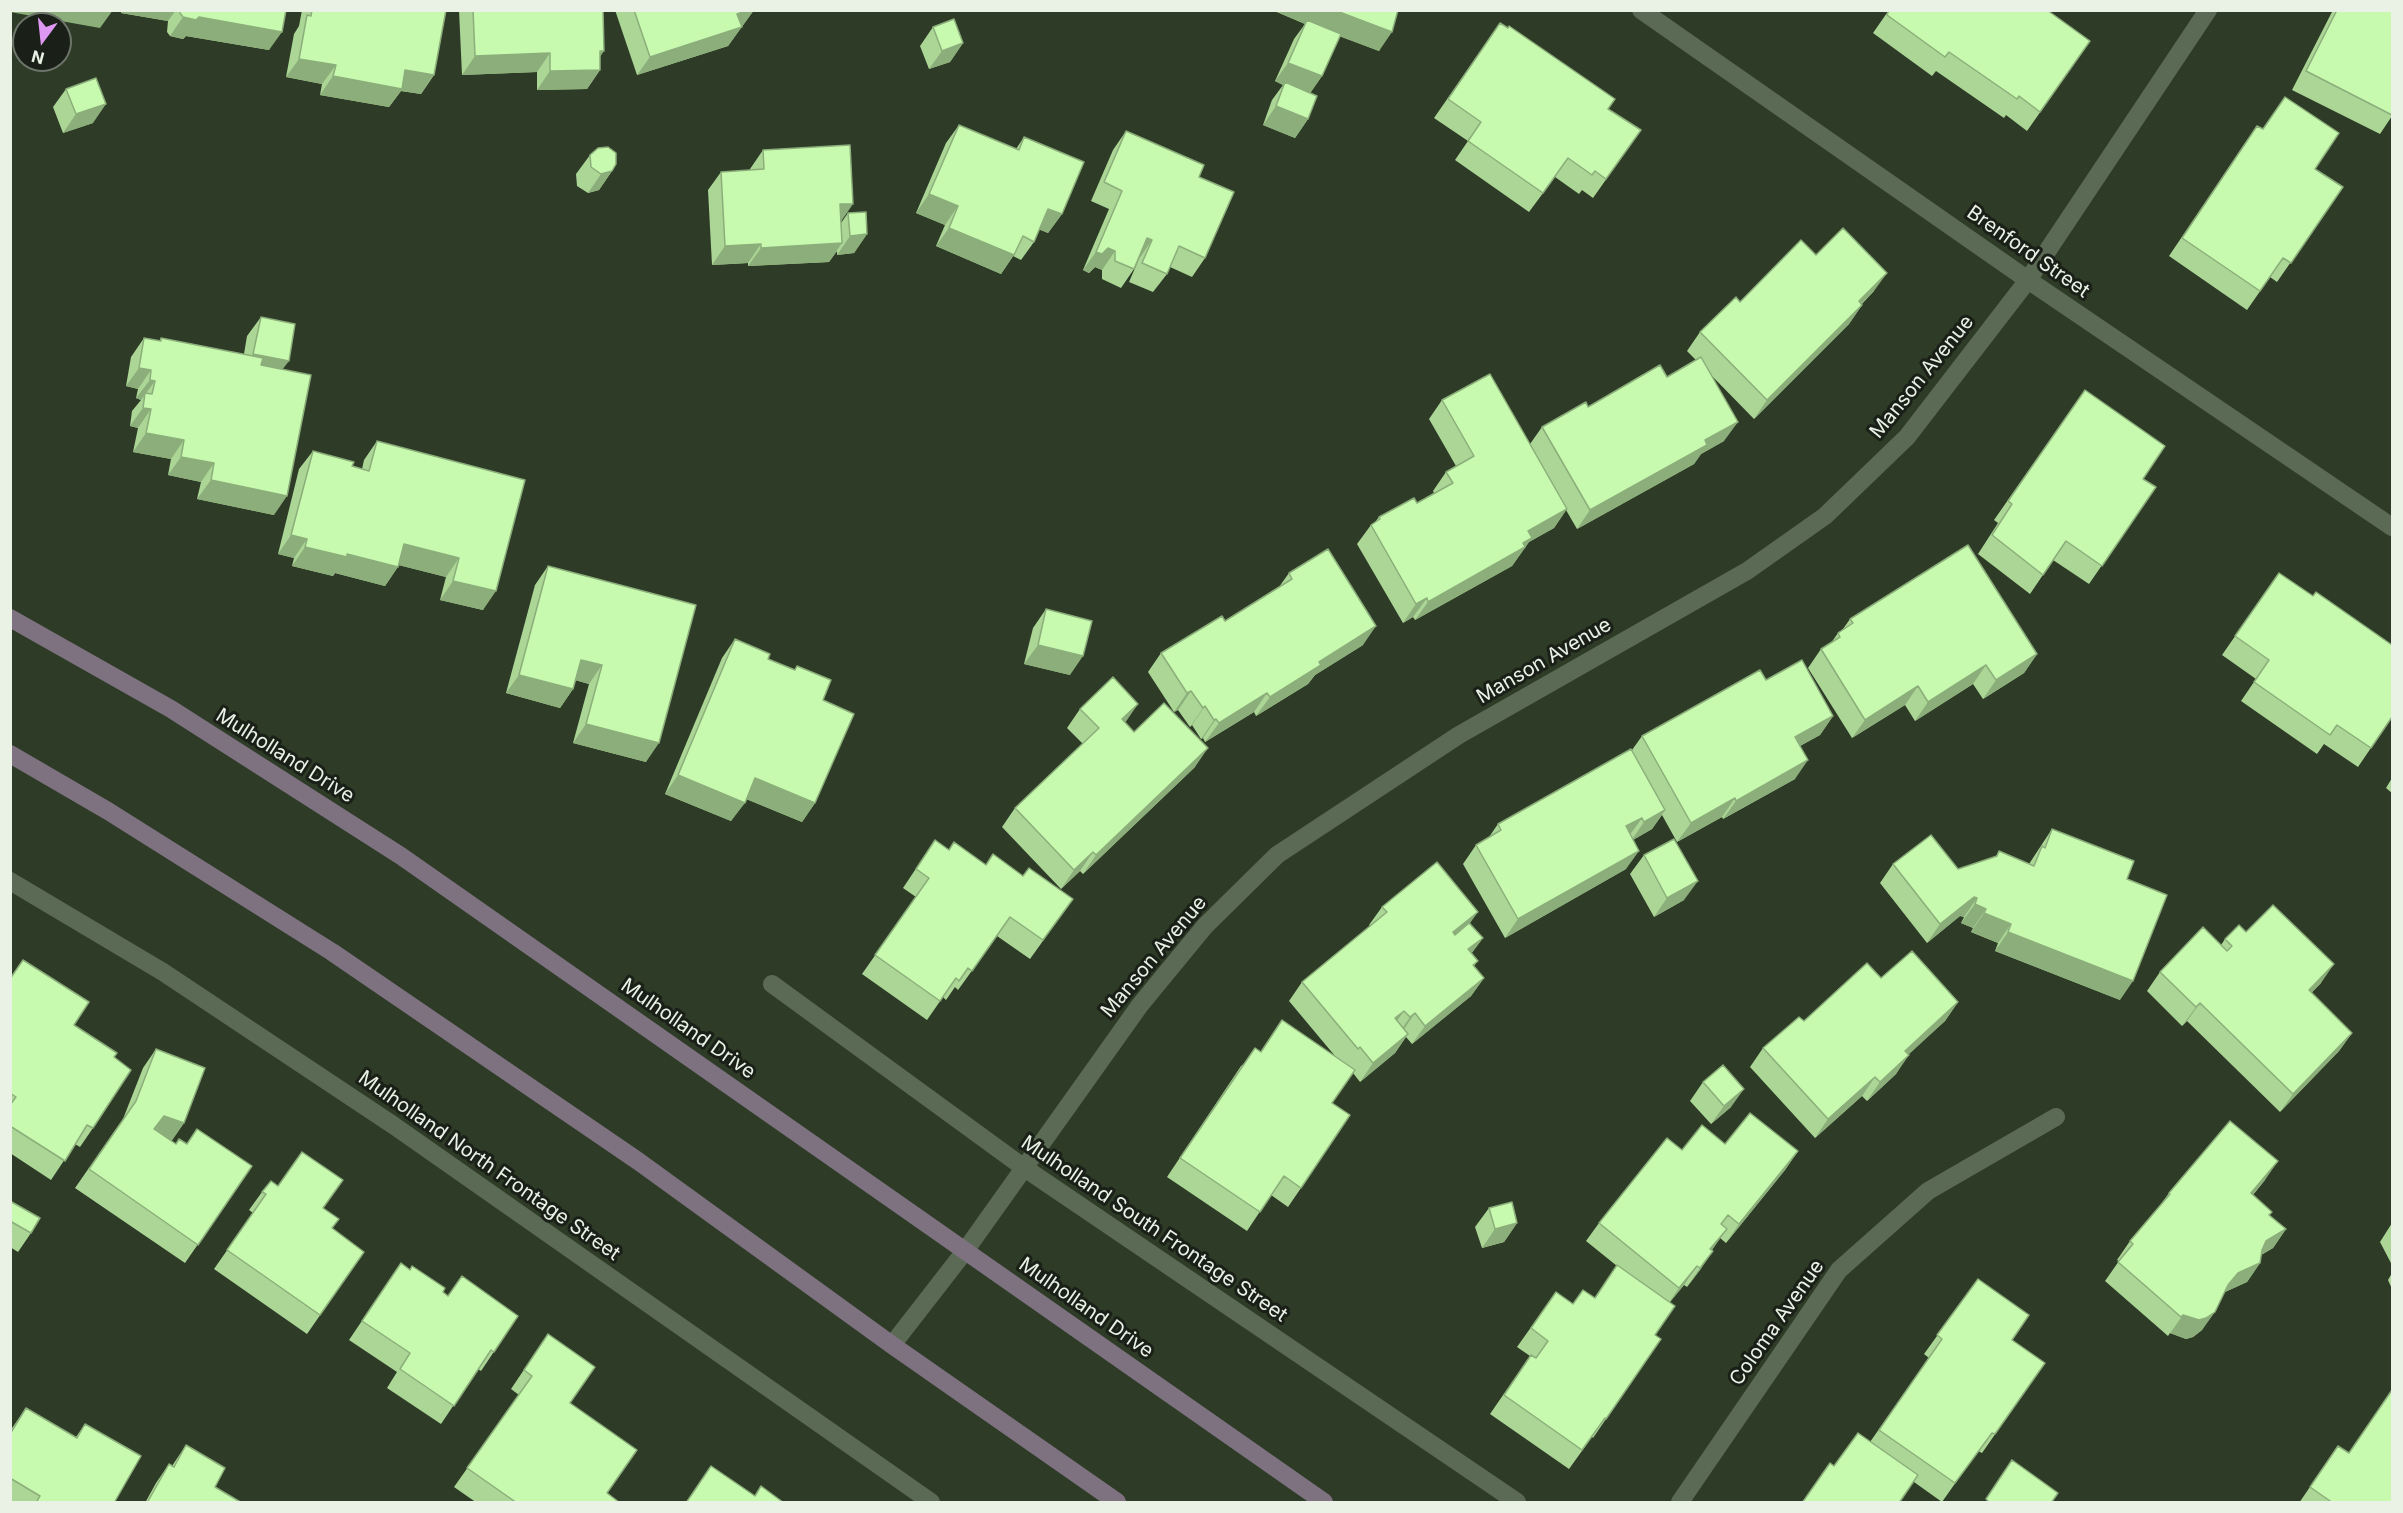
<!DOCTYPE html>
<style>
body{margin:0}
#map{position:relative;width:2403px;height:1513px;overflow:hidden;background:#2e3b27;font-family:Inter,sans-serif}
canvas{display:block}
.frame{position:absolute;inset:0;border:12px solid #eaf2e6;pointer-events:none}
.north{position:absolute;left:12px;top:12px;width:60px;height:60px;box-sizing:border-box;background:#1a2017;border:2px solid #6d746a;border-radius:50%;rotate:195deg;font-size:16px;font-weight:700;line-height:24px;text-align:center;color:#eaf2e6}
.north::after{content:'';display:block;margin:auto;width:21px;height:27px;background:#de98f2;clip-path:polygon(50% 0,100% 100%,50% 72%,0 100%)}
</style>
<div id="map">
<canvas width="2403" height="1513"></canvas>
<div class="frame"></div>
<div class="north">N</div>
</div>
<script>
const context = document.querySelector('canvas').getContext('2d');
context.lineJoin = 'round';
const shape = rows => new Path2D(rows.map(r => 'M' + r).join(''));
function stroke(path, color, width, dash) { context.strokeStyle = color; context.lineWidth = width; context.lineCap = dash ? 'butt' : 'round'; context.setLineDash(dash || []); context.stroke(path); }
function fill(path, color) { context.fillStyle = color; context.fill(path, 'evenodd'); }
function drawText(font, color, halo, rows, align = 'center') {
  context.font = font + ' Inter,sans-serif'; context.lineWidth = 6; context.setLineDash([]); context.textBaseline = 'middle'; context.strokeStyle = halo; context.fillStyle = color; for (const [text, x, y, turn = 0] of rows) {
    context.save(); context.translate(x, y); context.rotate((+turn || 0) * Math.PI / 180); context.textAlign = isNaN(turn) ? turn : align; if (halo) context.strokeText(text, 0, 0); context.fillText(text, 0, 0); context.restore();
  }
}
stroke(shape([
 [1641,10,2028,280,2392,527],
 [10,881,163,972,393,1125,931,1502],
 [772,984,1023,1167,1517,1502],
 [892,1345,965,1251,1140,1005,1205,926,1277,855,1459,735,1747,571,1825,516,1907,437,2028,280,2208,10],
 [1680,1502,1839,1270,1928,1191,2056,1117]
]), '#5b6a55', 18);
stroke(shape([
 [10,618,171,709,401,856,1324,1502],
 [10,754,108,811,332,952,638,1161,892,1345,1117,1502]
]), '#7e7280', 18);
fill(shape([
 [121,10,286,10,269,50,186,36,183,39,170,36,167,32,168,21,121,13],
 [302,10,446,10,434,75,421,94,401,91,389,107,320,95,322,84,286,77,294,34,299,26],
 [459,10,603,10,600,58,600,70,587,89,537,90,537,72,462,75],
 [615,10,754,10,728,46,637,75],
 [1272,10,1398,10,1379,51,1340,36,1322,76,1310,93,1308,119,1295,138,1263,125,1272,100,1283,85,1275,81,1294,39,1305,24],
 [1889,10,2090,41,2027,131,2006,115,2004,118,1936,71,1932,76,1873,33],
 [2333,10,2392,10,2392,116,2380,134,2292,90],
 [1500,23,1608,109,1641,130,1593,198,1582,190,1579,194,1555,177,1529,212,1455,160,1468,141,1434,118],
 [933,27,963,43,950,62,929,69,920,46],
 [66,89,93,123,63,133,53,107],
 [959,125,1016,149,1024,137,1062,214,1048,233,1039,229,1034,242,1021,260,1013,256,1001,274,936,246,945,225,916,213,946,143],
 [1126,131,1199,177,1205,258,1192,277,1170,267,1167,274,1153,292,1129,282,1139,259,1134,269,1121,288,1102,279,1102,270,1095,267,1089,273,1083,270,1109,209,1091,201,1113,150],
 [2244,145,2315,169,2343,187,2277,282,2270,277,2247,310,2169,256],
 [763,150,841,221,841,223,848,213,867,234,854,253,837,255,837,251,829,262,748,266,748,263,712,265,708,190,721,172,750,170,750,169],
 [590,155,612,171,599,190,588,193,577,186,576,174],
 [1816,255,1874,291,1862,304,1862,305,1849,324,1754,419,1711,375,1724,441,1701,454,1694,464,1577,529,1566,510,1554,528,1529,542,1512,566,1415,620,1413,617,1403,623,1357,544,1371,525,1375,522,1379,517,1417,503,1434,493,1433,491,1446,472,1456,466,1429,419,1442,400,1530,444,1542,427,1588,407,1667,377,1696,360,1687,351,1700,332,1740,302],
 [261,317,283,369,274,515,197,499,201,482,168,475,171,459,133,452,138,428,130,426,132,411,141,400,136,398,138,389,126,386,131,357,144,338,159,341,161,338,244,354,247,336],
 [2085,390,2143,479,2156,487,2089,584,2053,560,2030,594,1978,554,1998,523,1994,520],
 [377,441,525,480,483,610,440,600,446,577,399,565,385,586,335,573,333,576,292,566,294,558,278,554,299,469,313,451,352,466,362,469,364,460],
 [548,566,696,605,646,762,573,743,589,684,575,680,573,689,560,708,506,693,535,585],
 [1289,573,1363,645,1315,675,1308,684,1256,716,1254,712,1205,742,1203,738,1201,739,1192,725,1190,727,1178,710,1174,712,1148,672,1161,653,1225,621,1279,587],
 [2279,573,2392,717,2358,767,2324,744,2317,754,2241,701,2256,679,2222,655],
 [1046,609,1070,675,1024,664,1033,628],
 [1850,619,2037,654,2024,673,1983,699,1973,684,1915,721,1905,705,1852,738,1808,668,1821,649,1831,643,1838,633,1843,629],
 [735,639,768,659,794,670,797,666,823,700,815,803,802,822,746,799,731,821,665,794,722,658],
 [1766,680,1833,716,1820,735,1800,746,1795,779,1723,819,1722,817,1677,842,1662,815,1652,829,1633,840,1626,869,1505,938,1463,864,1476,845,1489,837,1498,824,1632,750,1642,736],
 [1080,709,1125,722,1134,732,1195,767,1083,874,1080,871,1061,889,1002,827,1015,808,1083,744,1067,728],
 [2392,778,2392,793,2386,788],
 [2052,829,2127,879,2120,1000,1995,951,1998,943,1971,932,1973,928,1961,923,1964,917,1960,916,1927,943,1880,883,1893,864,1958,869,1996,856,1999,851,2029,864],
 [935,840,949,850,986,865,1023,876,1073,899,1030,959,997,936,958,990,955,987,946,1000,943,997,927,1020,862,974,916,897,903,888],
 [1644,855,1684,900,1654,917,1630,874],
 [1382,907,1470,923,1483,938,1471,954,1478,961,1474,966,1484,978,1471,996,1412,1044,1406,1037,1395,1053,1360,1082,1353,1073,1332,1103,1301,1188,1288,1207,1271,1195,1247,1231,1167,1177,1241,1066,1261,1051,1282,1020,1335,1056,1289,1001,1302,982,1370,926,1369,925],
 [2246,932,2321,983,2311,993,2352,1033,2339,1051,2280,1112,2187,1021,2182,1026,2147,991,2160,972,2221,945,2225,939],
 [23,960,74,1025,114,1057,93,1128,80,1147,75,1144,51,1180,10,1153,10,978],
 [1881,978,1958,1002,1945,1021,1908,1054,1896,1074,1867,1101,1862,1096,1815,1138,1750,1067,1763,1048,1804,1021],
 [156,1049,184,1123,171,1141,175,1144,186,1144,252,1166,185,1263,75,1188,123,1119,143,1068],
 [1703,1082,1731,1107,1711,1124,1690,1101],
 [1725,1144,1798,1151,1785,1170,1726,1243,1720,1238,1712,1250,1700,1270,1687,1287,1684,1285,1670,1302,1655,1335,1661,1339,1593,1438,1592,1437,1569,1469,1490,1414,1530,1356,1517,1347,1556,1292,1573,1304,1595,1298,1617,1266,1586,1241,1599,1223,1682,1150],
 [2265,1180,2253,1195,2269,1216,2286,1229,2273,1248,2261,1255,2260,1263,2247,1282,2225,1292,2202,1330,2193,1337,2186,1339,2170,1333,2168,1336,2105,1281,2119,1261,2117,1260,2130,1241,2156,1211,2169,1193],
 [278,1186,323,1209,332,1229,364,1252,307,1334,214,1269,253,1213,249,1210,262,1192],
 [10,1201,31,1233,18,1252,10,1247],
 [1489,1208,1517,1223,1504,1242,1482,1248,1475,1227],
 [2392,1223,2392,1265,2380,1242],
 [401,1263,448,1296,518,1316,481,1371,478,1369,441,1424,387,1388,397,1372,349,1340],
 [2392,1273,2392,1289,2388,1280],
 [1978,1279,2012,1340,2045,1363,1982,1453,1978,1451,1942,1502,1914,1482,1834,1466,1870,1442,1929,1358,1924,1354],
 [548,1334,570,1403,607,1493,620,1503,477,1503,454,1487,519,1395,511,1389],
 [26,1408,76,1437,85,1424,114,1503,10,1503,10,1431],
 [186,1445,215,1487,242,1503,145,1503,156,1483,169,1464,172,1466],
 [2338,1446,2392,1503,2299,1503]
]), '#abd696');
fill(shape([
 [10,10,113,10,100,28,10,12],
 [122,10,176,10,168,21,121,13],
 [748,10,754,10,728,46,637,75,650,57,737,14],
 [1273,10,1334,10,1392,32,1379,51,1306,24,1307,20,1305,24],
 [183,17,199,17,282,32,269,50,186,36,183,39,170,36],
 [963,43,950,62,929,69,942,51],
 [600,51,604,51,591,70],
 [550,53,537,72,462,75,475,56],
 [299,59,336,65,322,84,286,77],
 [1288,63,1322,76,1309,95,1285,82,1283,85,1275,81],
 [405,70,434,75,421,94,401,91,389,107,320,95,333,76],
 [600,70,587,89,537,90,550,71],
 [106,104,93,123,63,133,76,114],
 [1276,106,1308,119,1295,138,1263,125],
 [612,171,599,190,588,193,601,174],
 [929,194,958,206,945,225,916,213],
 [840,204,853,204,840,223],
 [1048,209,1062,214,1048,233,1035,228],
 [949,228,1014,255,1001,274,936,246],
 [867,234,854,253,837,255,850,236],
 [1147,238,1152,240,1139,259,1134,257],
 [842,243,829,262,748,266,761,248],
 [761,244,748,263,712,265,725,246],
 [1108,248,1115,251,1102,270,1095,267,1089,273,1083,270,1096,252],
 [1887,273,1874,291,1845,320,1859,301],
 [1862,305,1849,324,1754,419,1767,400],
 [253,354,289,361,275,379,240,372],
 [139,368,151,370,138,389,126,386],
 [150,380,155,381,141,400,136,398],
 [143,408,151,409,138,428,130,426],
 [1738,422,1724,441,1701,454,1694,464,1577,529,1590,510,1705,440],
 [146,433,184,440,171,459,133,452],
 [181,457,214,463,201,482,168,475],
 [211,480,287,496,274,515,197,499],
 [1567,509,1554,528,1529,542,1512,566,1415,620,1428,602,1528,531],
 [291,535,307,539,294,558,278,554],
 [404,544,459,558,446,577,390,563],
 [305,547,347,554,398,567,385,586,335,573,333,576,292,566],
 [453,581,496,591,483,610,440,600],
 [1427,598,1413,617,1403,623,1416,604],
 [1376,626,1363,645,1315,675,1308,684,1256,716,1270,697,1319,662],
 [1038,645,1083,656,1070,675,1024,664],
 [2037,654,2024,673,1983,699,1996,680],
 [581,660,602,665,589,684,568,678],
 [1986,665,1973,684,1915,721,1928,702],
 [519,675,573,689,560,708,506,693],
 [1918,686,1905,705,1852,738,1865,720],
 [1191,691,1178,710,1174,712,1187,693],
 [1267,693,1254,712,1205,742,1219,723],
 [1138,704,1125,723,1122,719],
 [1205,706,1192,725,1190,727,1203,708],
 [1833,716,1820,735,1782,756,1795,737],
 [1216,719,1203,738,1201,739,1214,720],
 [586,724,659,743,646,762,573,743],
 [1208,748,1195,767,1083,874,1096,855],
 [1808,760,1795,779,1723,819,1736,801],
 [678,775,745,803,731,821,665,794],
 [755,778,815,803,802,822,742,797],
 [1735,798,1722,817,1677,842,1691,823],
 [1665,810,1652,829,1631,841,1644,822],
 [1642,818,1629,836,1626,826],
 [1639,851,1626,869,1505,938,1518,919],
 [1093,852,1080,871,1061,889,1074,870],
 [1698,881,1684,900,1654,917,1667,898],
 [1974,897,1977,898,1964,917,1960,916,1927,943,1940,924],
 [1975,904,1986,909,1973,928,1961,923],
 [1478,912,1465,930,1439,951,1453,932],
 [1984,913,2011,924,1998,943,1971,932],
 [2008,932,2133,981,2120,1000,1995,951],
 [1483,938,1469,956,1468,949],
 [2334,964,2321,983,2296,1009,2309,990],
 [1484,978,1471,996,1412,1044,1425,1026],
 [1958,1002,1945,1021,1892,1070,1905,1051],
 [2200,1003,2187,1021,2182,1026,2196,1007],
 [1404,1011,1391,1029,1395,1018],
 [1415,1013,1402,1032,1397,1036,1410,1017],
 [2352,1033,2339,1051,2280,1112,2293,1094],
 [1408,1034,1395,1053,1360,1082,1373,1063],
 [1909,1055,1896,1074,1867,1101,1880,1082],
 [1875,1077,1862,1096,1815,1138,1828,1119],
 [1744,1089,1731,1107,1711,1124,1724,1106],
 [164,1116,184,1123,171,1142,151,1134],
 [1798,1151,1785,1170,1726,1243,1739,1224],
 [2278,1161,2265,1180,2238,1212,2251,1193],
 [1517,1223,1504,1242,1482,1248,1495,1229],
 [1727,1229,1714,1247,1697,1268,1710,1249],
 [2286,1229,2273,1248,2253,1260,2266,1241],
 [1713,1251,1700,1270,1687,1287,1700,1268],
 [2260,1263,2247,1282,2225,1292,2228,1285,2238,1273],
 [1697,1266,1684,1285,1666,1307,1679,1288],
 [2215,1312,2202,1330,2193,1337,2186,1339,2170,1333,2168,1336,2183,1315]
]), '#8bae7a');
const building = shape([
 [180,10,286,10,282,32,199,17,196,20,183,17,180,13,180,10],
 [312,10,446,10,434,75,405,70,402,89,333,76,336,65,299,59,307,15,311,16,312,10],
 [473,10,603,10,604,51,600,51,600,70,550,71,550,53,475,56,473,10],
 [634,10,748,10,737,14,742,27,650,57,634,10],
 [1334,10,1398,10,1392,32,1334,10],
 [1889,10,2047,10,2090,41,2040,112,2019,96,2017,99,1949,52,1945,57,1887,15,1889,10],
 [2337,10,2392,10,2392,115,2306,71,2337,10],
 [954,19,963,43,942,51,933,27,954,19],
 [1307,20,1341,34,1322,76,1288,63,1307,20],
 [1500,23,1508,28,1509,26,1615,99,1608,109,1641,130,1606,179,1595,171,1592,175,1568,158,1543,193,1468,141,1481,122,1448,99,1500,23],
 [96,78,106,104,76,114,66,89,96,78],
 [1285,82,1317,96,1308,119,1276,106,1285,82],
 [2285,97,2339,133,2315,169,2343,187,2291,263,2283,258,2260,291,2182,238,2257,126,2263,129,2285,97],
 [959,125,1019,150,1024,137,1084,162,1062,214,1048,209,1034,242,1023,236,1014,255,949,228,958,206,929,194,959,125],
 [1126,131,1204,165,1199,177,1234,192,1205,258,1179,246,1167,274,1142,263,1152,240,1147,238,1134,269,1115,261,1115,251,1108,248,1102,254,1096,252,1122,191,1104,182,1126,131],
 [850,145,853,204,840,204,842,243,761,248,761,244,725,246,721,172,764,169,763,150,850,145],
 [608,147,616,153,616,164,612,171,601,174,591,167,590,155,598,148,608,147],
 [866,212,867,234,850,236,848,213,866,212],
 [1843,228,1887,273,1859,301,1862,305,1767,400,1700,332,1736,297,1740,302,1801,240,1816,255,1843,228],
 [261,317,295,324,289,361,253,354,261,317],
 [144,338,161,341,161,338,263,358,261,365,311,375,287,496,211,480,214,463,181,457,184,440,146,433,151,409,143,408,145,393,152,394,155,381,150,380,151,370,139,368,144,338],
 [1701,357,1738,422,1705,440,1707,445,1590,510,1542,427,1586,402,1588,407,1660,365,1667,377,1701,357],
 [1490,374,1567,509,1528,531,1532,538,1523,543,1525,547,1428,602,1427,598,1416,604,1371,525,1380,519,1379,517,1414,498,1417,503,1453,483,1446,472,1474,456,1442,400,1490,374],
 [2085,390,2165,446,2143,479,2156,487,2102,566,2066,541,2043,575,1992,535,2012,504,2008,501,2085,390],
 [377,441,525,480,496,591,453,581,459,558,404,544,398,567,347,554,347,557,305,547,307,539,291,535,313,451,354,462,352,466,369,471,377,441],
 [1968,545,2037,654,1996,680,1986,665,1928,702,1918,686,1865,720,1821,649,1840,637,1838,633,1853,623,1850,619,1968,545],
 [1328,549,1376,626,1319,662,1321,665,1270,697,1267,693,1219,723,1216,719,1214,720,1205,706,1203,708,1191,691,1187,693,1161,653,1222,616,1225,621,1292,579,1289,573,1328,549],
 [548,566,696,605,659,743,586,724,602,665,581,660,573,689,519,675,548,566],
 [2279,573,2313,596,2316,592,2392,645,2392,717,2371,748,2337,725,2330,735,2254,682,2269,660,2235,636,2279,573],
 [1046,609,1092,621,1083,656,1038,645,1046,609],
 [735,639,770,654,768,659,795,670,797,666,831,680,823,700,854,714,815,803,755,778,745,803,678,775,735,639],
 [1802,660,1833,716,1795,737,1808,760,1736,801,1735,798,1691,823,1642,736,1760,670,1766,680,1802,660],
 [1113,677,1138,704,1122,719,1134,732,1164,703,1208,748,1096,855,1093,852,1074,870,1015,808,1099,728,1080,709,1113,677],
 [1631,749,1665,810,1644,822,1642,818,1626,826,1639,851,1518,919,1476,845,1501,830,1498,824,1631,749],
 [2052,829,2134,861,2127,879,2167,895,2133,981,2008,932,2011,924,1984,913,1986,909,1975,904,1977,898,1974,897,1940,924,1893,864,1931,835,1958,869,1997,856,1999,851,2034,866,2042,846,2045,848,2052,829],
 [1674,839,1698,881,1667,898,1644,855,1674,839],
 [935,840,949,850,954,842,986,865,993,854,1023,876,1029,868,1073,899,1043,940,1010,917,972,971,968,968,959,981,956,978,940,1001,875,955,929,878,916,869,935,840],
 [1437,862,1478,912,1453,932,1455,935,1469,923,1483,938,1468,949,1478,961,1473,965,1484,978,1425,1026,1415,1013,1410,1017,1404,1011,1395,1018,1408,1034,1373,1063,1360,1047,1358,1049,1302,982,1387,912,1382,907,1437,862],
 [2273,905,2334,964,2309,990,2352,1033,2293,1094,2200,1003,2196,1007,2160,972,2203,927,2227,951,2232,946,2225,939,2239,925,2246,932,2273,905],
 [1912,951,1958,1002,1905,1051,1909,1055,1880,1082,1875,1077,1828,1119,1763,1048,1799,1017,1804,1021,1867,963,1881,978,1912,951],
 [23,960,89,1002,74,1025,117,1053,114,1057,131,1070,93,1128,87,1125,65,1161,10,1126,10,1105,16,1097,10,1093,10,979,23,960],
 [1282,1020,1355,1070,1332,1103,1350,1115,1301,1188,1284,1176,1260,1212,1180,1158,1255,1048,1261,1052,1282,1020],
 [156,1049,205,1068,184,1123,164,1116,154,1129,176,1144,179,1139,187,1144,197,1129,252,1166,198,1245,89,1169,136,1101,156,1049],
 [1723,1065,1744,1089,1724,1106,1703,1082,1723,1065],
 [1750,1113,1798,1151,1739,1224,1728,1215,1721,1224,1727,1229,1710,1249,1713,1251,1700,1268,1697,1266,1679,1288,1599,1223,1667,1138,1682,1150,1702,1125,1725,1144,1750,1113],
 [2230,1121,2278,1161,2251,1193,2272,1212,2269,1215,2286,1229,2266,1241,2262,1250,2260,1263,2238,1273,2228,1285,2215,1312,2206,1318,2199,1320,2183,1315,2181,1317,2118,1262,2133,1244,2130,1241,2170,1194,2169,1193,2230,1121],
 [302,1152,343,1180,323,1208,339,1219,332,1228,364,1252,320,1315,227,1250,266,1194,262,1192,271,1181,278,1186,302,1152],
 [10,1201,40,1218,31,1233,10,1221,10,1201],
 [1512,1202,1517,1223,1495,1229,1489,1208,1512,1202],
 [401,1263,410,1270,412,1266,445,1288,443,1292,448,1296,462,1276,518,1316,494,1352,491,1350,454,1406,400,1369,410,1353,362,1321,401,1263],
 [1617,1265,1675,1306,1655,1335,1661,1339,1606,1419,1605,1418,1582,1450,1504,1395,1531,1355,1536,1358,1548,1341,1531,1328,1556,1292,1573,1304,1583,1290,1595,1298,1617,1265],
 [1978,1279,2029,1315,2012,1340,2045,1363,1995,1434,1992,1433,1955,1483,1879,1430,1942,1339,1937,1335,1978,1279],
 [548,1334,595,1367,570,1403,637,1450,607,1493,620,1503,517,1503,467,1468,532,1376,524,1370,548,1334],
 [2392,1390,2392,1503,2333,1503,2310,1487,2338,1446,2349,1453,2392,1390],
 [26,1408,77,1438,85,1424,141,1456,114,1503,36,1503,40,1496,10,1478,10,1434,26,1408],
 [1858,1433,1918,1475,1899,1503,1802,1503,1830,1463,1834,1466,1858,1433],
 [186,1445,225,1468,215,1487,242,1503,147,1503,169,1464,174,1467,186,1445],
 [2012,1460,2058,1493,2051,1503,1990,1503,1986,1499,2012,1460],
 [711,1466,755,1496,761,1486,784,1503,686,1503,711,1466]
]);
fill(building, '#c7f9af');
stroke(building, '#8bae7a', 1.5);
drawText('20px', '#eaf2e6', '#1a2017', [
 ["Brenford Street",2028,252,35],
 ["Manson Avenue",1922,377,-51],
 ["Manson Avenue",1544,661,-30],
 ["Mulholland Drive",285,756,32],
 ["Manson Avenue",1154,957,-50],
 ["Mulholland Drive",688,1029,35],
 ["Mulholland North Frontage Street",489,1166,35],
 ["Mulholland South Frontage Street",1154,1229,34],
 ["Mulholland Drive",1086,1308,35],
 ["Coloma Avenue",1777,1323,-55]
]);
</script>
